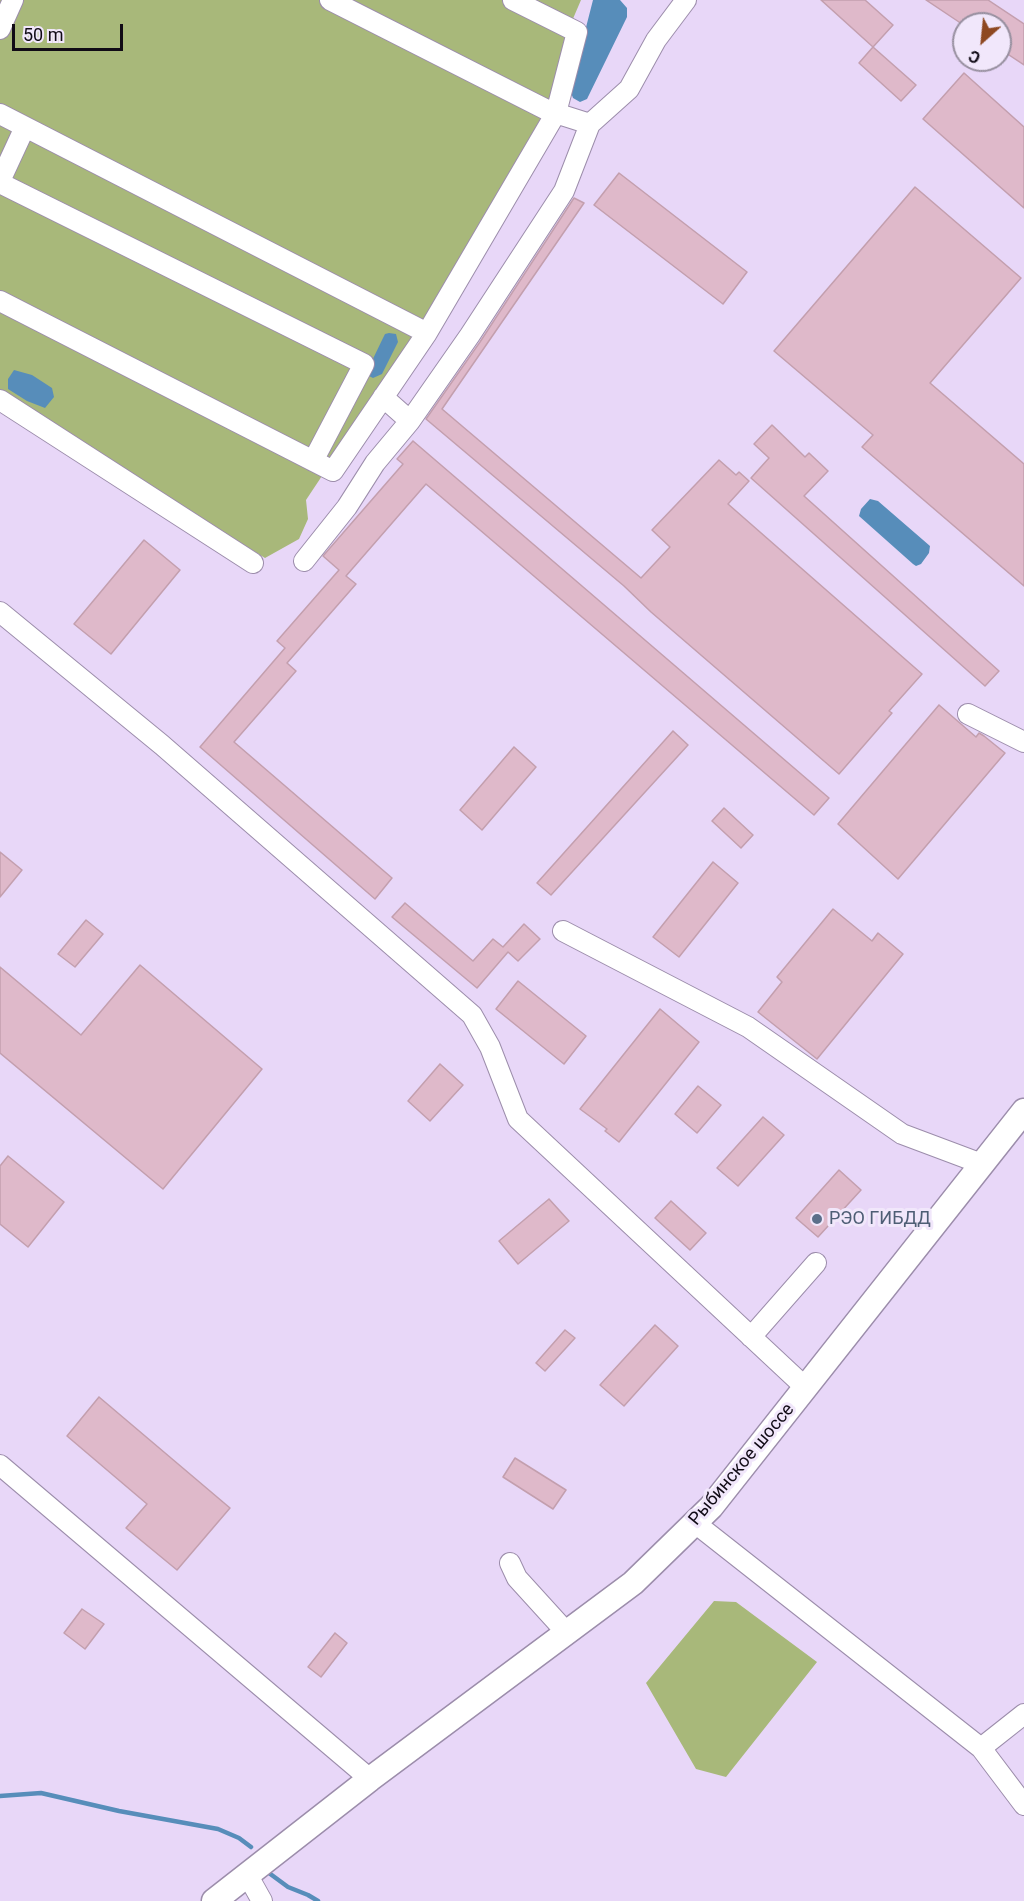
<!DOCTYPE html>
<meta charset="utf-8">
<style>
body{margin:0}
#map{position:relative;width:1024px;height:1901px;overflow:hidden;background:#e8d7f8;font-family:Roboto,sans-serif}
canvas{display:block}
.north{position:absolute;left:952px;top:12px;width:60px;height:60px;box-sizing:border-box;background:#f1e7fb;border:2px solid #978f9f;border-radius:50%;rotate:207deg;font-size:16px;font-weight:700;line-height:24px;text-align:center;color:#110b16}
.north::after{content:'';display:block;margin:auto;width:21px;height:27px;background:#8e4821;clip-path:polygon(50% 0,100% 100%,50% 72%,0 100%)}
.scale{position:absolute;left:12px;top:24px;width:111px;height:27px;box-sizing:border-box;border:3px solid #110b16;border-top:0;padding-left:8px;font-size:18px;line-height:21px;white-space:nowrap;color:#110b16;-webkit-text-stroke:4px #f1e7fb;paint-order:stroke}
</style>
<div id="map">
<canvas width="1024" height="1901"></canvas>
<div class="north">С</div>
<div class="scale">50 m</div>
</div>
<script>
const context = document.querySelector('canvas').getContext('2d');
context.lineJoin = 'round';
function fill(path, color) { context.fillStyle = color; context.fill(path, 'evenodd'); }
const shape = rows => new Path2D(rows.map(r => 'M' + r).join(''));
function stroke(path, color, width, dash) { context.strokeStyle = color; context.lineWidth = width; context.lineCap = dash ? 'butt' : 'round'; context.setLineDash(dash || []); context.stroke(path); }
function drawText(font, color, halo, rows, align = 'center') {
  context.font = font + ' Roboto,sans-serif'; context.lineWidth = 6; context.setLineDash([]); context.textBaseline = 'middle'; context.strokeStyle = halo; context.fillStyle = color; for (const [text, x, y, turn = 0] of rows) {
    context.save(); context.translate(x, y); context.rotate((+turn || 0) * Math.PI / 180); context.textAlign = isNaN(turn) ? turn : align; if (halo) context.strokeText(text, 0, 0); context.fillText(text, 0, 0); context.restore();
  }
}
fill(shape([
 [0,0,581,0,569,28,549,111,419,330,306,500,308,519,299,539,265,558,0,395],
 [714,1601,736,1602,817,1662,726,1777,696,1769,646,1683]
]), '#a8b87a');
fill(shape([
 [593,0,620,0,627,8,627,17,587,99,580,102,573,98,570,90],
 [389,333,396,334,398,342,382,374,373,378,369,376,368,373,370,365,383,338,385,334],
 [14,370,32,375,52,388,54,397,45,408,27,401,8,389,8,379],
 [870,499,878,501,930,546,929,553,921,564,916,566,913,564,859,516,861,509]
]), '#578dba');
stroke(shape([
 [0,1796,41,1793,119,1811,218,1829,239,1838,251,1847],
 [269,1873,288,1887,308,1895,318,1901]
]), '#578dba', 4.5);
const building = shape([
 [821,0,865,0,893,25,873,47,821,0],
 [926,0,988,0,1024,24,1024,65,1000,49,1000,24,962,24,926,0],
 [873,47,916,85,901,101,859,63,873,47],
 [964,73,1024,127,1024,208,923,119,964,73],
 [619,173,747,272,723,304,594,205,619,173],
 [915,187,1021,278,930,383,1024,464,1024,586,862,447,873,435,774,351,915,187],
 [574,198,584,203,442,409,641,578,670,547,652,530,719,460,736,475,739,472,749,481,728,504,922,674,889,711,892,713,839,774,651,612,624,586,426,419,480,342,574,198],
 [772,425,805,457,809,453,828,471,804,496,999,671,985,686,751,478,769,458,754,444,772,425],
 [413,441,829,798,814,815,426,484,346,576,356,584,287,663,296,671,234,742,392,878,375,899,200,747,285,648,277,641,339,570,323,556,403,464,397,459,413,441],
 [144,540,180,570,111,654,74,624,144,540],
 [939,705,976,737,979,733,984,736,1005,753,898,879,838,824,939,705],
 [673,731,688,745,551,895,537,883,673,731],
 [514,747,536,767,482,830,460,810,514,747],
 [724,808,753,835,741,848,712,821,724,808],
 [0,852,22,870,0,897,0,852],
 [713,862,738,883,679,957,653,937,713,862],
 [405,903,473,961,493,939,503,947,524,924,540,939,518,961,508,952,477,988,392,917,405,903],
 [833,909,872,941,878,933,903,954,817,1059,758,1012,782,982,777,977,833,909],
 [86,920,103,934,75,967,58,954,86,920],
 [140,965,262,1069,163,1189,0,1053,0,967,81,1035,140,965],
 [518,981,586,1036,564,1064,496,1009,518,981],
 [660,1009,699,1042,619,1142,605,1131,607,1129,580,1109,660,1009],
 [440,1064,463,1085,430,1121,408,1101,440,1064],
 [698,1086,721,1105,697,1133,675,1114,698,1086],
 [763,1117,784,1135,738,1186,717,1168,763,1117],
 [8,1156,64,1202,28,1247,0,1224,0,1166,8,1156],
 [839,1170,861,1190,818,1237,796,1218,839,1170],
 [549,1199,569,1221,518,1264,499,1241,549,1199],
 [671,1201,706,1233,690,1250,655,1218,671,1201],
 [655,1325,678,1346,624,1406,600,1385,655,1325],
 [565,1330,575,1338,545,1371,536,1363,565,1330],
 [99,1397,230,1508,177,1570,126,1528,147,1504,67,1436,99,1397],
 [515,1458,566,1490,553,1509,503,1477,515,1458],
 [82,1609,104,1624,85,1649,64,1633,82,1609],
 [335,1633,347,1643,321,1677,308,1667,335,1633]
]);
fill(building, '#dfb9ca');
stroke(building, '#c39fae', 1.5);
const minor = shape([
 [330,0,549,111,590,124],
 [0,29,13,0],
 [0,114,427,333],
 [0,181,25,127],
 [0,183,364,364,313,461],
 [0,301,333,471,427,333,556,113,577,32,513,0],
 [383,397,410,421],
 [0,400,253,563],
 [304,561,347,507,375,463,410,421,470,335,564,191,590,124,629,89,656,40,686,0],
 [0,612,162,745,472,1015,490,1047,518,1119,806,1388],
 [968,714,1024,742],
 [563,931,748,1027,902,1134,982,1164],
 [751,1337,816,1263],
 [0,1465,370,1779],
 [695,1523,981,1748,1024,1805],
 [510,1563,517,1578,567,1633],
 [981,1748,1024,1714],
 [248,1876,262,1901]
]);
const major = shape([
 [214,1901,370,1779,633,1583,711,1507,1024,1111]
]);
stroke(minor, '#9c8dab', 22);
stroke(major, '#9c8dab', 27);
stroke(minor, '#fff', 20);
stroke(major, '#fff', 24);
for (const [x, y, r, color] of [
 [817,1219,6,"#5c6f8a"]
]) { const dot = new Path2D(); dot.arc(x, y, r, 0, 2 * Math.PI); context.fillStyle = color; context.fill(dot); stroke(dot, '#f1e7fb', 2); }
drawText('18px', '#4e5e75', '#f1e7fb', [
 ["РЭО ГИБДД",829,1219]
], 'left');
drawText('18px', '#110b16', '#f1e7fb', [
 ["Рыбинское шоссе",742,1465,-50]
]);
</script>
